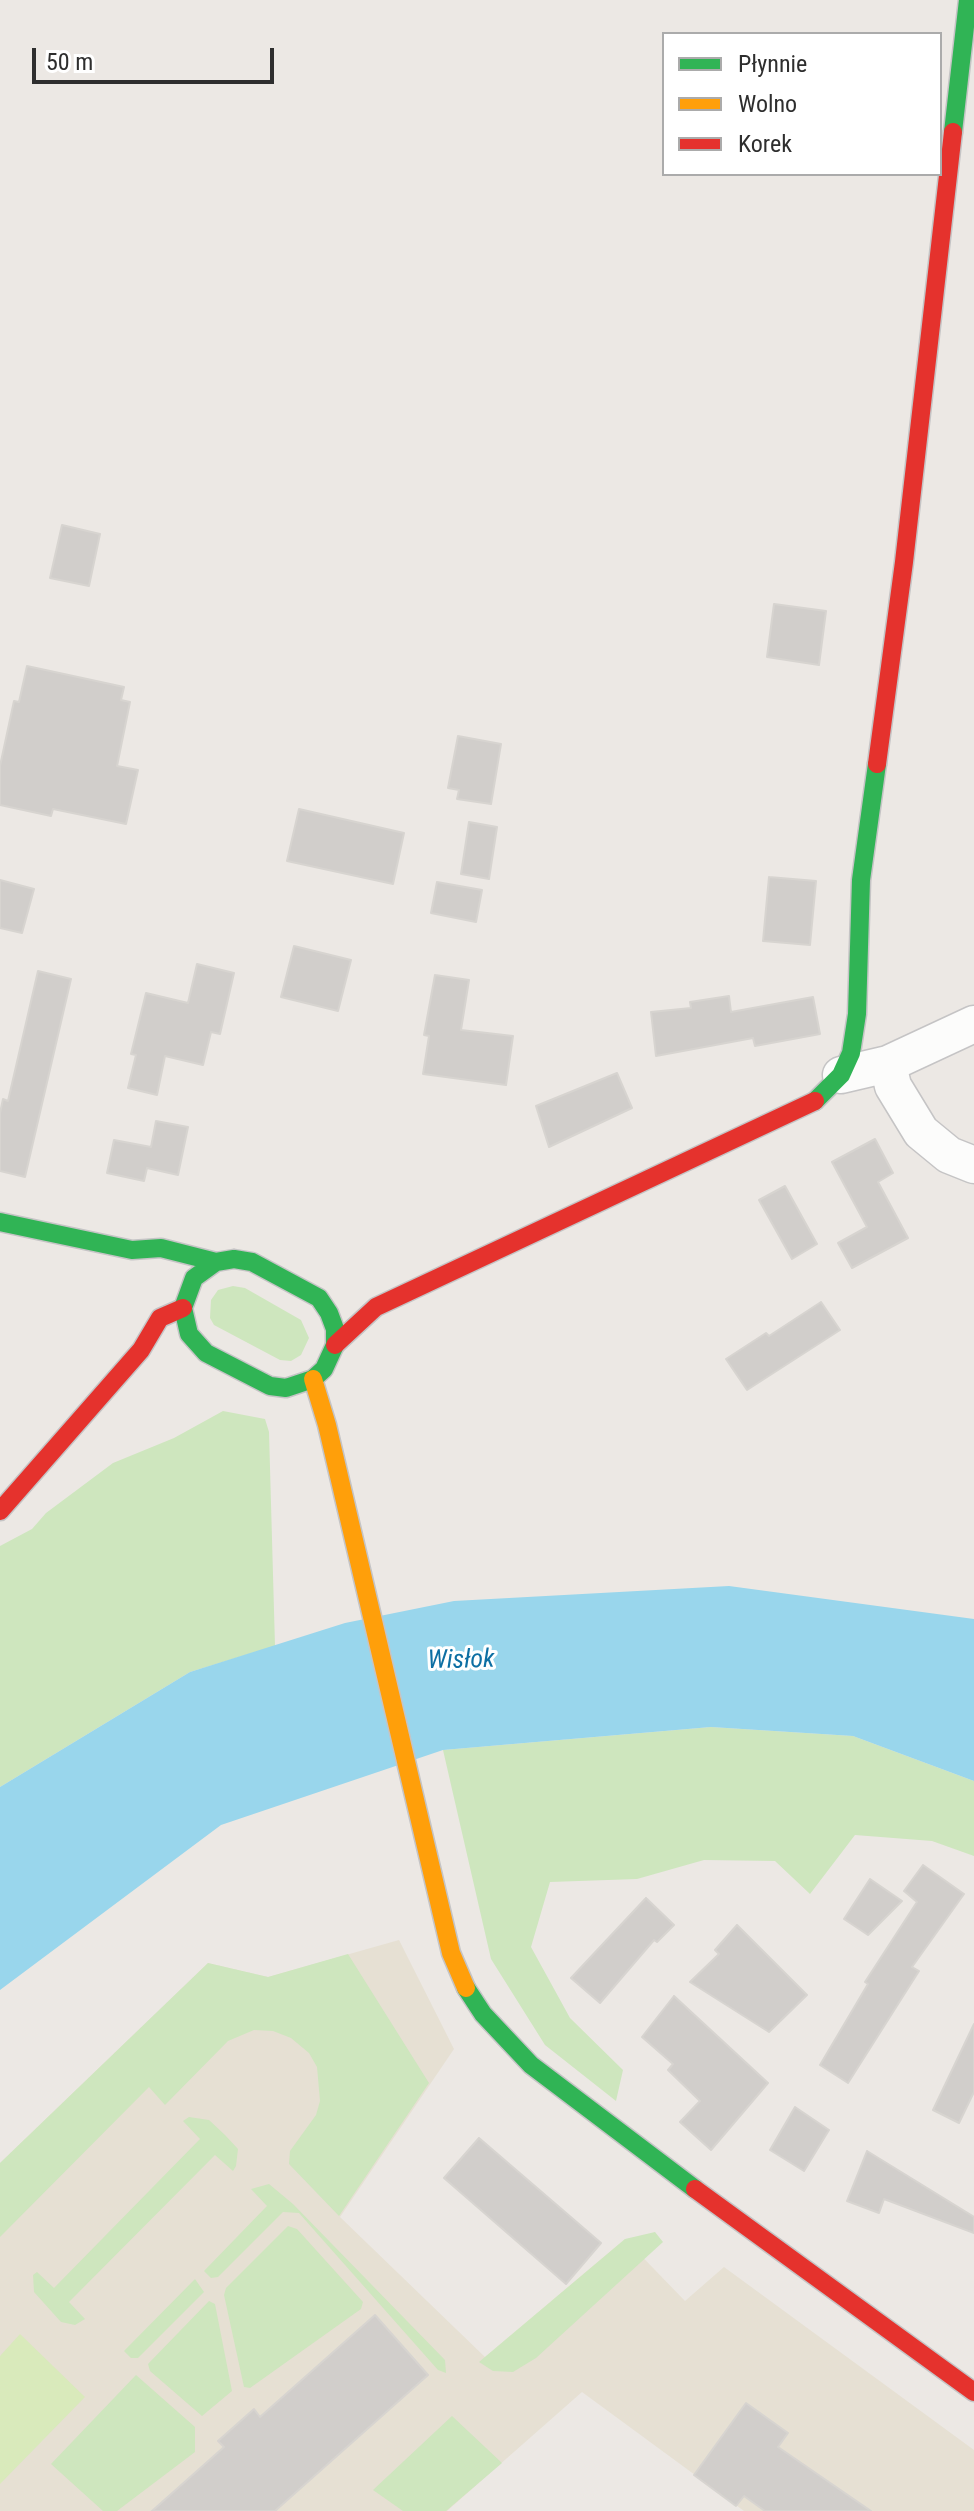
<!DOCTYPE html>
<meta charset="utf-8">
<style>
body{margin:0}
#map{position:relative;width:974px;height:2511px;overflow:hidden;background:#ece8e4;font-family:"Roboto Condensed",sans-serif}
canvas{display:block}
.legend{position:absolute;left:662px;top:32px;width:280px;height:144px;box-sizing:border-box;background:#fff;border:2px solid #ababab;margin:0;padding:10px 14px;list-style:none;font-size:24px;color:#2e2e2e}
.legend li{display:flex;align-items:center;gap:16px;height:40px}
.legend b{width:40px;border:2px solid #ababab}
.scale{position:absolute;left:32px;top:48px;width:242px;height:36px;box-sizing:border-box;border:4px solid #2e2e2e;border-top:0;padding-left:10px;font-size:24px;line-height:28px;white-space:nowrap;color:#2e2e2e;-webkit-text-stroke:6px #fff;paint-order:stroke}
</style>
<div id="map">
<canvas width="974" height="2511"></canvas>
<ul class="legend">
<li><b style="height:10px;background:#30b455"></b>Płynnie</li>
<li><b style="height:10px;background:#ff9f0a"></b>Wolno</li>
<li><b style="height:10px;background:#e5322d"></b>Korek</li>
</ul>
<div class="scale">50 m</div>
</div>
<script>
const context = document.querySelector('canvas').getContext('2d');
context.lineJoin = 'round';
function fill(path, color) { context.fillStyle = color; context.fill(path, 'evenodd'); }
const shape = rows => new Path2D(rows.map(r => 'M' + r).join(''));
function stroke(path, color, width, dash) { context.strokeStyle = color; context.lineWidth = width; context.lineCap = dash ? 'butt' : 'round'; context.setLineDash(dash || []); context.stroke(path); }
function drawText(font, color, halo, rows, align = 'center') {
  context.font = font + ' "Roboto Condensed",sans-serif'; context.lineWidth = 6; context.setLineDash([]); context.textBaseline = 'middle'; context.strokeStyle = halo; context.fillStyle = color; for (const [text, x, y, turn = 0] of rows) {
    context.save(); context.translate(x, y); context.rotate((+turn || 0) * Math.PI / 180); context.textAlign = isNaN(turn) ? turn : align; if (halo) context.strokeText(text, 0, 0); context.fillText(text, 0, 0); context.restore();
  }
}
fill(shape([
 [399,1940,454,2049,340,2217,485,2357,625,2239,685,2301,724,2267,974,2450,974,2511,744,2511,582,2392,447,2511,0,2511,0,2163,208,1963,268,1977]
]), '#e6e0d3');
fill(shape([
 [233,1286,245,1288,301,1320,309,1338,301,1355,291,1361,280,1360,214,1325,210,1318,211,1300,218,1290],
 [223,1411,265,1419,269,1432,275,1646,190,1672,0,1787,0,1546,32,1529,46,1513,113,1463,174,1438],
 [711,1727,853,1736,974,1781,974,1856,932,1841,855,1835,810,1894,775,1861,704,1860,637,1879,550,1882,531,1947,570,2018,623,2070,616,2101,545,2045,491,1959,443,1750],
 [348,1954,429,2083,339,2216,289,2164,290,2151,316,2115,320,2101,317,2067,309,2053,291,2038,273,2031,254,2030,228,2041,165,2105,149,2087,0,2237,0,2163,208,1963,268,1977],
 [189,2117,209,2120,225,2135,238,2149,236,2166,233,2171,215,2155,69,2302,85,2319,75,2325,61,2322,34,2292,33,2275,37,2272,54,2288,200,2139,183,2121],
 [269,2184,293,2204,445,2360,446,2373,438,2370,299,2213,283,2212,218,2277,211,2278,204,2271,267,2206,251,2189],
 [288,2226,297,2229,363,2302,361,2309,250,2388,244,2387,224,2295,226,2288],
 [655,2232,663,2242,536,2358,513,2372,493,2371,479,2362,625,2239],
 [195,2279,204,2292,138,2358,131,2358,124,2351],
 [209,2301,215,2304,232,2391,202,2416,150,2371,148,2364],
 [136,2375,195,2427,195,2452,117,2511,103,2511,51,2464],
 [452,2416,502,2463,446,2511,403,2511,373,2490]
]), '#cee6be');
fill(shape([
 [20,2334,85,2397,0,2484,0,2356]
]), '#d9eabb');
fill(shape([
 [729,1586,974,1619,974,1781,853,1736,711,1727,443,1750,221,1825,0,1990,0,1787,190,1672,345,1623,454,1601]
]), '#99d6ec');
const building = shape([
 [62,525,100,534,89,586,50,578,62,525],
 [774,604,826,611,819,665,767,657,774,604],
 [27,666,124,687,121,700,130,702,117,766,138,770,126,824,53,809,51,816,0,805,0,766,14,701,19,702,27,666],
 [458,736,501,744,491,804,457,799,459,790,448,788,458,736],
 [299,809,404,833,393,884,287,861,299,809],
 [469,822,497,827,489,879,461,874,469,822],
 [769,877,816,881,810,945,763,941,769,877],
 [0,880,34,889,22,933,0,928,0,880],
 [437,882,482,890,476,922,431,913,437,882],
 [294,946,351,960,338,1011,281,997,294,946],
 [197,964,234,973,220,1034,211,1032,203,1065,165,1056,157,1095,128,1088,136,1055,131,1054,146,993,188,1003,197,964],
 [38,971,71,979,25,1177,0,1171,0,1113,3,1099,8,1101,38,971],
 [435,975,469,980,461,1030,513,1036,506,1085,423,1074,429,1036,424,1035,435,975],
 [729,996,731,1012,813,997,820,1034,755,1046,753,1038,656,1056,651,1012,691,1008,690,1002,729,996],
 [617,1073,632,1108,549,1147,536,1106,617,1073],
 [156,1121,188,1127,178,1175,147,1168,144,1181,107,1173,114,1140,151,1147,156,1121],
 [875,1139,893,1173,878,1182,908,1238,852,1268,838,1243,867,1227,832,1162,875,1139],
 [785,1186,817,1244,792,1259,759,1200,785,1186],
 [821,1302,840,1330,747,1390,726,1359,766,1333,769,1336,821,1302],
 [923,1865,964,1894,912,1967,919,1971,848,2083,820,2065,868,1984,865,1982,917,1902,904,1891,923,1865],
 [870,1879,902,1901,868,1935,844,1919,870,1879],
 [646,1898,674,1925,657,1942,654,1940,600,2003,571,1978,646,1898],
 [737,1925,807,1995,769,2032,690,1982,719,1954,715,1950,737,1925],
 [674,1996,768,2083,711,2150,680,2122,700,2101,668,2070,673,2064,642,2037,674,1996],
 [974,2024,974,2092,959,2123,933,2110,974,2024],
 [795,2107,829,2130,804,2171,770,2150,795,2107],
 [479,2138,601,2243,566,2284,444,2178,479,2138],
 [867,2151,974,2217,974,2233,884,2199,879,2213,847,2201,867,2151],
 [375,2315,428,2375,275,2511,152,2511,224,2447,218,2441,254,2409,260,2417,375,2315],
 [746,2403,788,2433,778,2447,871,2511,765,2511,744,2496,736,2506,694,2475,746,2403]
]);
fill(building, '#d1cecb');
stroke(building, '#d7d4d0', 2);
const street = shape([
 [888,1064,893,1086,921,1132,949,1155,974,1165],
 [841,1075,888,1064,974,1024]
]);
const fast = shape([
 [953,132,968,0],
 [815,1101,841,1075,851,1053,857,1014,861,880,877,764],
 [0,1222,132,1250,161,1248,216,1262],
 [234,1259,252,1262,319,1298,329,1313,335,1329,335,1345,324,1369,313,1379,286,1388,270,1386,206,1353,189,1334,183,1308,194,1278,216,1262,234,1259],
 [466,1988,483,2014,531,2065,695,2189]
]);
const slow = shape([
 [313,1379,327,1425,451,1953,466,1988]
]);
const jam = shape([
 [877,764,904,562,953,132],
 [335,1345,376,1307,815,1101],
 [0,1511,141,1350,160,1318,183,1308],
 [695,2189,974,2392]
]);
stroke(street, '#c5c4c5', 39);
stroke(fast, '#c5c4c5', 21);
stroke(slow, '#c5c4c5', 21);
stroke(jam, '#c5c4c5', 21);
stroke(street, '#fcfcfb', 36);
stroke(fast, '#30b455', 18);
stroke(slow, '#ff9f0a', 18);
stroke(jam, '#e5322d', 18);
drawText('italic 26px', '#0d6fa3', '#fff', [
 ["Wisłok",461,1661,-1]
]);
</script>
